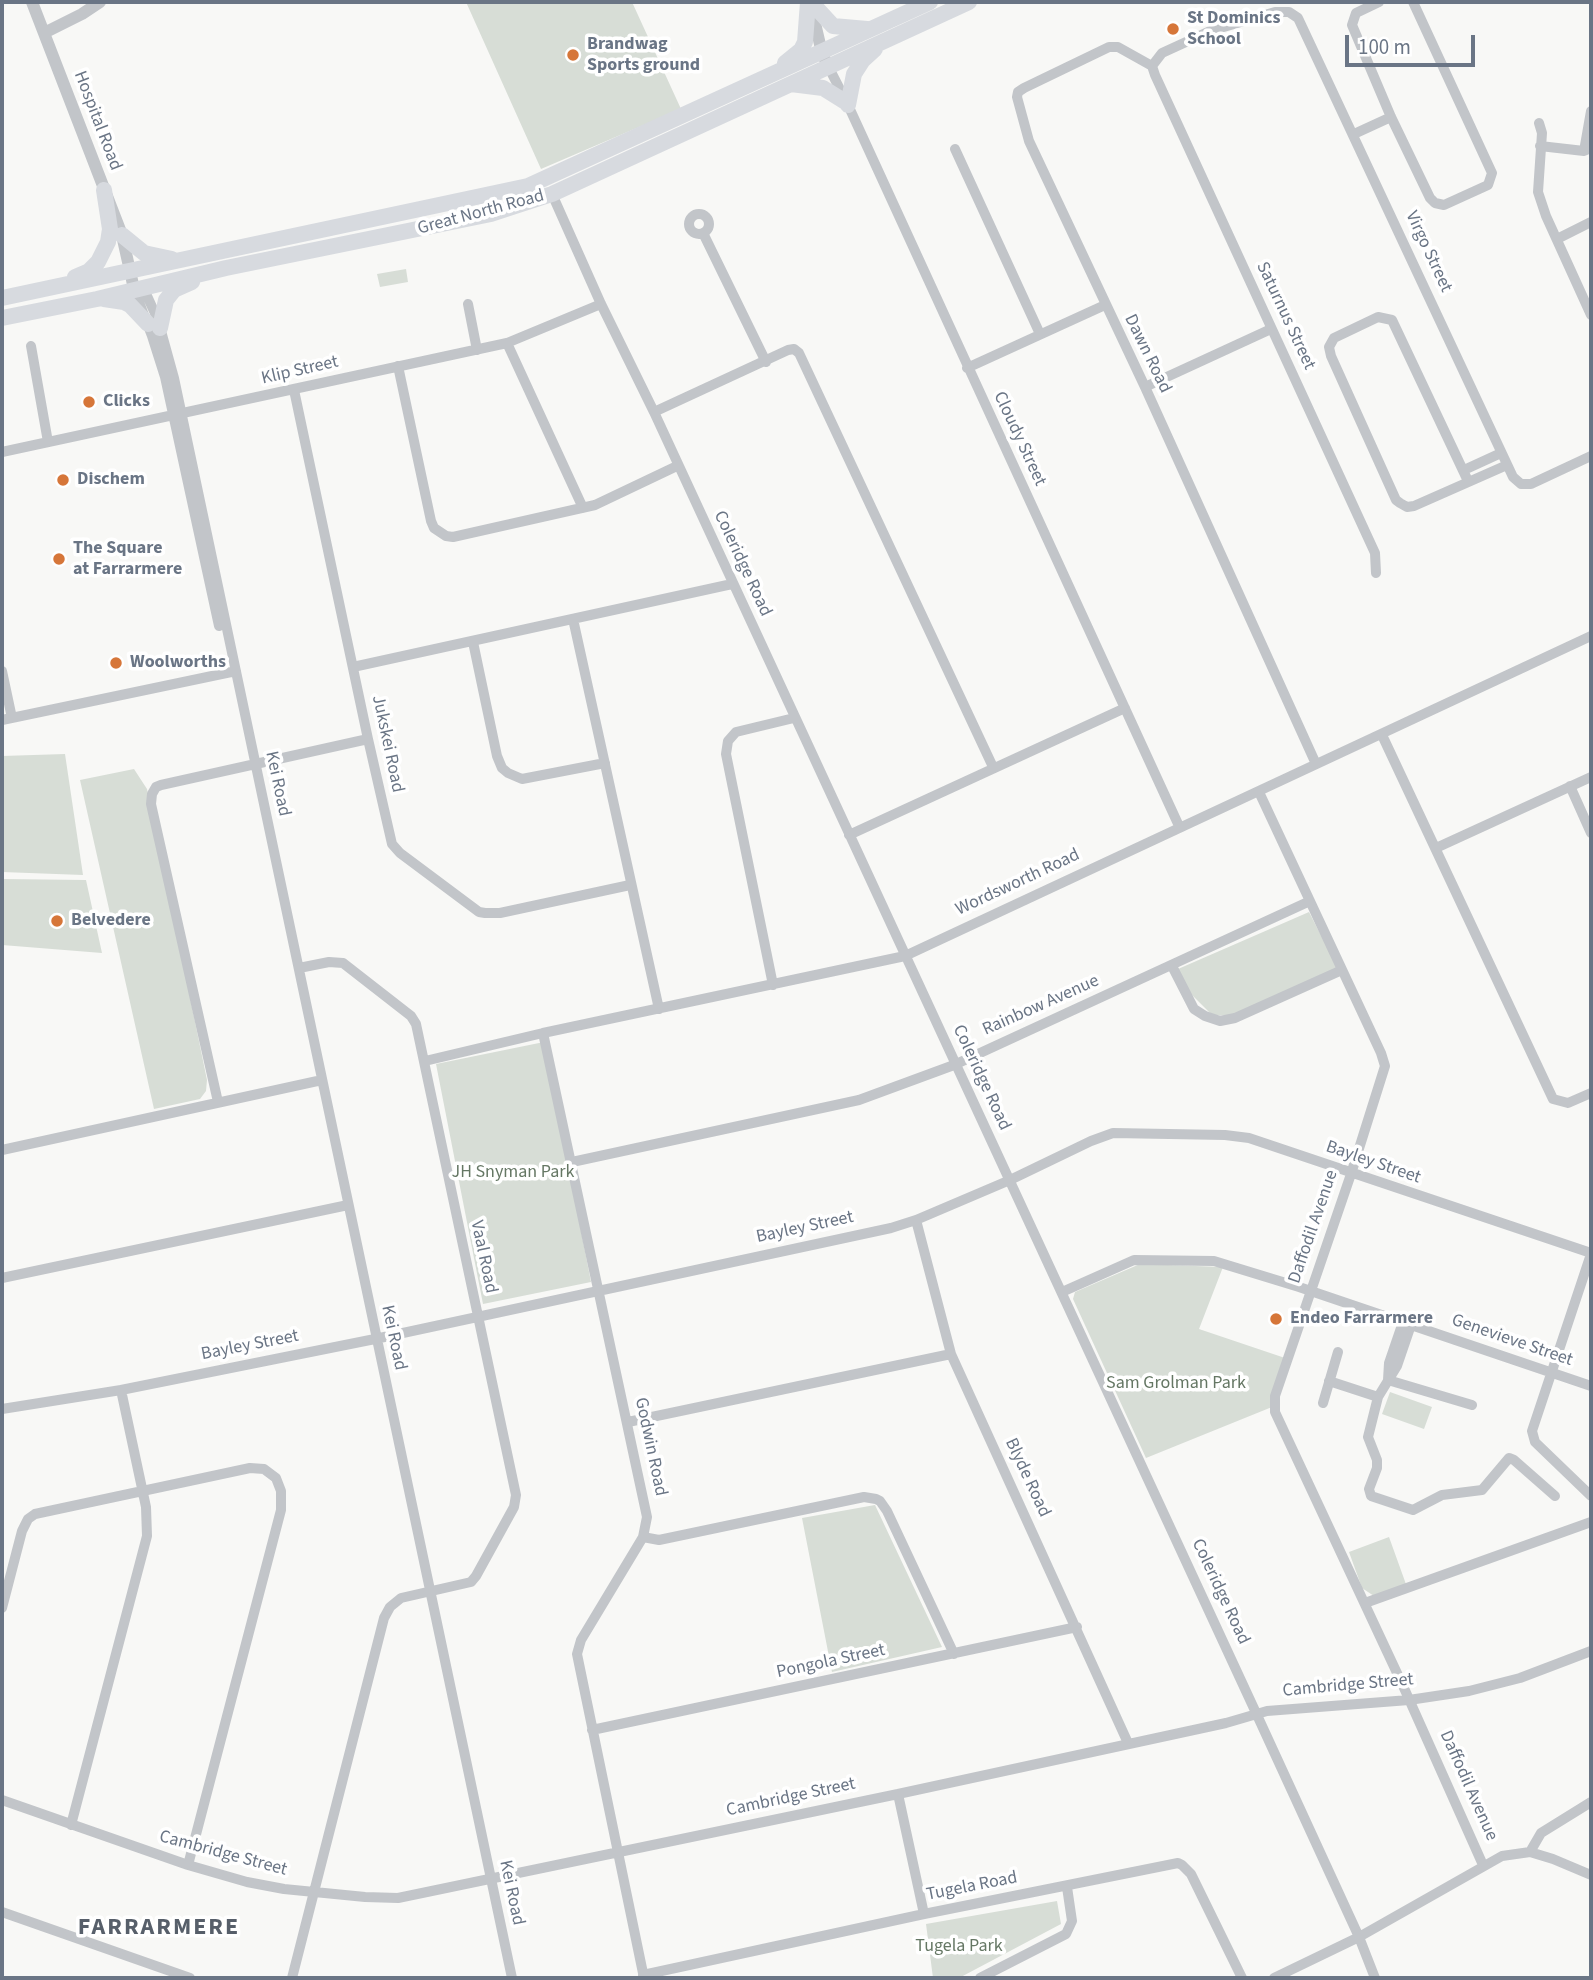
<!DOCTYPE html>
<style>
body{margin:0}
#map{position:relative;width:1593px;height:1980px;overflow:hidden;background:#f8f8f6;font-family:"Source Sans 3",sans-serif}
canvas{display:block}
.frame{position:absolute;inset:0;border:4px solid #6a7585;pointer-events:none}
.scale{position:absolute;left:1345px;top:35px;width:130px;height:32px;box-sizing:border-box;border:4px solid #6a7585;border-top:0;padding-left:9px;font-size:21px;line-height:24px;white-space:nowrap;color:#6a7585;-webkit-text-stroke:5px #fff;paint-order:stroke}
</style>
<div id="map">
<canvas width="1593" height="1980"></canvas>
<div class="frame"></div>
<div class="scale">100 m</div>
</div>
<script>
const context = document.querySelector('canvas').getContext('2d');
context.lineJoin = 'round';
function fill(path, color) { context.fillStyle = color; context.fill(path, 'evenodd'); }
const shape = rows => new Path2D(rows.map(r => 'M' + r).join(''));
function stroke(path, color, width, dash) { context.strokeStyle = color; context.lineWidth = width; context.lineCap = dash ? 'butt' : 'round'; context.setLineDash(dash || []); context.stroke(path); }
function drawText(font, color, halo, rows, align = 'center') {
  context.font = font + ' "Source Sans 3",sans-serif'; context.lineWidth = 7; context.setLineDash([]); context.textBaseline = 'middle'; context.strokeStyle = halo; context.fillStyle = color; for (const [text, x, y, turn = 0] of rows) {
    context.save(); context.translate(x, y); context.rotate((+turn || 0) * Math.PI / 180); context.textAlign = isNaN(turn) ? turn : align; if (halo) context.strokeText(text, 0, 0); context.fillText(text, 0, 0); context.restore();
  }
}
fill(shape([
 [466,2,632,2,681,109,541,169],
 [406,269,408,282,380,287,377,274],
 [65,754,83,875,2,872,2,756],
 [134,769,147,789,207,1080,206,1091,200,1099,154,1109,80,780],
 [2,879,86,880,102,953,2,945],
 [1309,912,1338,969,1237,1016,1212,1015,1190,993,1178,969],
 [544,1042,591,1282,483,1304,436,1064],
 [1140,1264,1223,1267,1199,1329,1285,1358,1272,1407,1146,1458,1073,1299,1075,1292],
 [1390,1392,1432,1407,1424,1429,1382,1414],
 [875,1505,942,1647,832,1672,802,1518],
 [1389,1537,1407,1587,1377,1598,1362,1588,1349,1552],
 [1057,1901,1061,1924,959,1978,933,1978,926,1924]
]), '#d7ddd6');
stroke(shape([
 [1379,2,1356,13,1352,25,1391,117,1430,198,1435,203,1444,205,1488,185,1492,173,1413,2],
 [828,66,848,105,1179,826],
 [1152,66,1118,47,1109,47,1024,88,1018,92,1017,97,1029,141,1145,387,1316,764],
 [1539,123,1542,133,1538,192,1546,216,1591,315],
 [1354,134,1391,117],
 [1540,146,1584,151,1591,148],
 [955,149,1040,334],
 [1584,151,1591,111],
 [552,194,601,304,654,412,1257,1715,1359,1937,1375,1978],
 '689 224a10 10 0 1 1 20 0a10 10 0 1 1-20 0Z',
 [703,233,766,362],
 [1557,239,1591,222],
 [143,287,158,320,174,378,512,1978],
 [134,289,152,336,165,377,219,626],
 [468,304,477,350],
 [507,343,583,508],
 [31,346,48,442],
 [398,366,431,521,434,528,446,536,453,537,595,505,677,466],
 [967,368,1105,305],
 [1145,387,1271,329],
 [294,390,368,739,392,844,400,853,479,912,485,913,500,913,630,885],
 [654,412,788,350,794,349,799,353,993,767],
 [2,452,507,343,601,304],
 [1464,470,1501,453],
 [1468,481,1392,320,1378,317,1334,338,1329,347,1331,356,1396,500,1400,503,1407,507,1414,506,1507,465],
 [1376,573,1375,553,1155,75,1152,66,1162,53,1210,31,1275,12,1289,12,1298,18,1513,477,1521,484,1531,484,1591,456],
 [573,619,659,1009],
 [473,642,497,756,502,768,508,773,522,779,605,763],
 [353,667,732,584],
 [2,671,12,718],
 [2,720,236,671],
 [1382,735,1553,1099,1568,1103,1591,1093],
 [1570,786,1591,833],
 [1259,792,1381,1053,1385,1066,1351,1174,1275,1396,1275,1412,1404,1688,1483,1865],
 [849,835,1125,708],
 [1436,848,1591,777],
 [1172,966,1194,1009,1205,1016,1220,1021,1235,1018,1342,970],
 [773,985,726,754,728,741,736,732,794,718],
 [543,1033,647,1517,643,1537,581,1640,577,1654,644,1978],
 [425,1061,543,1033,905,956,1591,636],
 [218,1102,151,804,152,794,156,787,161,785,368,739],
 [2,1150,322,1080],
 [572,1162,859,1100,954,1065,1310,901],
 [916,1220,951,1354,1128,1743],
 [1591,1254,1532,1431,1535,1442,1591,1496],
 [2,1278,348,1205],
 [1062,1292,1134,1260,1214,1261,1299,1287,1591,1386],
 [1411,1325,1397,1366,1378,1397,1368,1437,1377,1460,1377,1468,1369,1489,1371,1496,1413,1510,1442,1495,1482,1490,1509,1458,1514,1460,1555,1496],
 [1388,1380,1472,1405],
 [1388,1380,1389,1363,1403,1322],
 [1329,1381,1378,1397],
 [1323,1403,1338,1352],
 [2,1409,121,1390,375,1339,891,1228,916,1220,1010,1180,1091,1141,1113,1133,1225,1135,1249,1138,1591,1253],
 [628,1422,951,1354],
 [643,1537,659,1540,864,1497,876,1499,880,1501,887,1511,954,1654],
 [1365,1603,1591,1522],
 [2,1608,22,1531,28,1519,35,1514,250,1468,264,1469,276,1478,281,1491,281,1510,188,1865],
 [592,1730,1077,1627],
 [898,1794,924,1914],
 [2,1800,188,1865,247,1882,284,1889,365,1897,398,1898,898,1794,1226,1723,1267,1711,1409,1700,1469,1691,1520,1678,1591,1651],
 [71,1825,147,1536,146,1507,121,1390],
 [1530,1852,1541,1833,1591,1802],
 [2,1912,190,1978],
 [643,1975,924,1914,1178,1863,1182,1865,1191,1874,1242,1978],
 [292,1978,384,1618,390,1607,401,1598,471,1582,476,1576,514,1507,516,1495,416,1024,411,1016,343,963,329,962,299,968],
 [980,1978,1066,1934,1072,1921,1067,1887],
 [1274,1978,1359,1937,1502,1856,1530,1852,1553,1859,1591,1875]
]), '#c2c5c9', 10);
stroke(shape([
 [32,2,122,235,134,289],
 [811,6,822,53,828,66],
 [44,33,82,14,100,2]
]), '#c2c5c9', 12);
stroke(shape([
 [811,2,833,26,867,29],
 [785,63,801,50,805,42,808,2],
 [791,84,823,88,847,103],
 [848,105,854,74,863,60,875,49],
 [122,235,144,253,172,259],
 [75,277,89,271,98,262,108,242,110,229,104,190],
 [2,298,528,186,930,2],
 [104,299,124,302,130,305,148,324],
 [2,318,97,299,226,268,491,214,552,194,969,2],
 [160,328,166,300,174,290,192,282]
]), '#d7dadf', 16);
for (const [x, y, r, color] of [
 [1173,29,7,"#d67639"],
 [573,55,7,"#d67639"],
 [89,402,7,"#d67639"],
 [63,480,7,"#d67639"],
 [59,559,7,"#d67639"],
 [116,663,7,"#d67639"],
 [57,921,7,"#d67639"],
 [1276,1319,7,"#d67639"]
]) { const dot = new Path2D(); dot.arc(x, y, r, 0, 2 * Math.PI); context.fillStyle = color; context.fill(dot); stroke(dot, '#fff', 2.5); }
drawText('bold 18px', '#6a7585', '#fff', [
 ["St Dominics",1187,19],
 ["School",1187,40],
 ["Brandwag",587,45],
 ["Sports ground",587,66],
 ["Clicks",103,402],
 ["Dischem",77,480],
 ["The Square",73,549],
 ["at Farrarmere",73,570],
 ["Woolworths",130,663],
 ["Belvedere",71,921],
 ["Endeo Farrarmere",1290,1319]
], 'left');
drawText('18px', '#6a7585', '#fff', [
 ["Hospital Road",97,121,69],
 ["Great North Road",481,213,-15],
 ["Virgo Street",1428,252,65],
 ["Saturnus Street",1285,316,65],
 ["Dawn Road",1147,354,64],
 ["Klip Street",300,371,-13],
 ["Cloudy Street",1019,439,65],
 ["Coleridge Road",742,564,65],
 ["Jukskei Road",387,744,78],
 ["Kei Road",277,784,78],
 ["Wordsworth Road",1018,883,-25],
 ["Rainbow Avenue",1041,1006,-24],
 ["Coleridge Road",981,1078,65],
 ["Bayley Street",1373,1163,19],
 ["Daffodil Avenue",1314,1227,-71],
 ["Bayley Street",805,1228,-12],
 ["Vaal Road",483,1257,78],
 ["Kei Road",393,1338,78],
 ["Genevieve Street",1512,1341,19],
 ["Bayley Street",250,1346,-11],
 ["Godwin Road",650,1447,78],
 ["Blyde Road",1027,1478,65],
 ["Coleridge Road",1220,1592,65],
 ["Pongola Street",831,1662,-12],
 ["Cambridge Street",1348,1686,-5],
 ["Daffodil Avenue",1468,1786,66],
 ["Cambridge Street",791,1798,-12],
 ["Cambridge Street",223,1854,15],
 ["Tugela Road",972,1887,-11],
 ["Kei Road",511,1893,78]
]);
drawText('18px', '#657764', '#fff', [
 ["JH Snyman Park",513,1173],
 ["Sam Grolman Park",1176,1384],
 ["Tugela Park",959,1947]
]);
context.letterSpacing = '2px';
drawText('bold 24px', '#575f6a', '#fff', [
 ["FARRARMERE",159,1929]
]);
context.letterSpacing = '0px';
</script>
